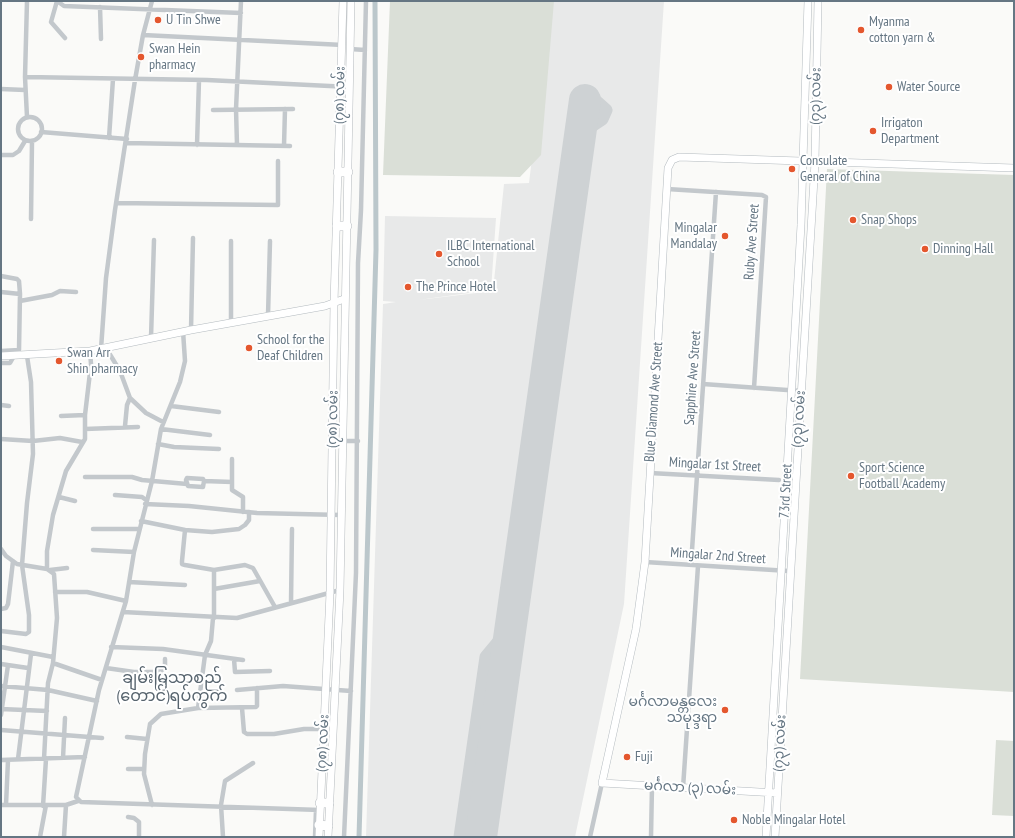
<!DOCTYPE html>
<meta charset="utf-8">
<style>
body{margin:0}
#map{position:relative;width:1015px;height:838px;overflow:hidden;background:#fafaf8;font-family:"PT Sans Narrow",sans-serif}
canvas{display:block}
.frame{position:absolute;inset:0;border:2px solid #657683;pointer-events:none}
</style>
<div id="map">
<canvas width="1015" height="838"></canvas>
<div class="frame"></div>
</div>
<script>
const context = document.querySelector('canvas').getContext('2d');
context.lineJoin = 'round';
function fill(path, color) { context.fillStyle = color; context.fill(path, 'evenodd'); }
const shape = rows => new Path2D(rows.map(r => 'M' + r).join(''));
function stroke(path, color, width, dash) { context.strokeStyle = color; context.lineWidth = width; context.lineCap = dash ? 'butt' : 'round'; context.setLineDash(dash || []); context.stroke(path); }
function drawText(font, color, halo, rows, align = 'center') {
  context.font = font + ' "PT Sans Narrow","Noto Sans Myanmar",sans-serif'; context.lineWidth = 4; context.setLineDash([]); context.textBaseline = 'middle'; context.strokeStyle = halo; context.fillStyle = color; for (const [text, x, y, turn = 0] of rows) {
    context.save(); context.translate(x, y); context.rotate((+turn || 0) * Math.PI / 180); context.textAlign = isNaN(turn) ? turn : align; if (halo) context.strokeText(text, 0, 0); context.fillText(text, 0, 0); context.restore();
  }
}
fill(shape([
 [551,1,664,1,624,604,575,837,366,837,383,304,396,302,383,301,385,216,496,218,491,290,418,300,493,291,504,184,529,183]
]), '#e8e9e9');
fill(shape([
 [390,1,554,1,541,155,520,177,383,175],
 [827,169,1014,175,1014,692,800,679],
 [996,740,1014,741,1014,816,992,815]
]), '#dadfd7');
stroke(shape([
 [359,837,376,250,375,1]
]), '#bbc7cb', 5);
stroke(shape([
 [581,133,602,119,606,110,597,102,585,100],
 [460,837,486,657,511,627]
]), '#ced2d4', 13);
stroke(shape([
 [481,837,585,100]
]), '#ced2d4', 32);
const secondary = shape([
 [1,356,90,351,191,330,325,306,344,299],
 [777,793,602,783,636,629,645,562,668,168,672,160,679,157,1014,168],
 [766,837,801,225,808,1],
 [775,837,815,162,818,1]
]);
const primary = shape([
 [319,837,330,593,334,303,343,1],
 [328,837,340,590,351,1]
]);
const highway = shape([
 [338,172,348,172],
 [337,226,347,226],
 [320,803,329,803],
 [319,825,328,826]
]);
stroke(secondary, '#b3babf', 8);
stroke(primary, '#b5babe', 8);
stroke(highway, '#b4b9bd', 10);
stroke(shape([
 [57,1,64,6,241,13],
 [57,1,51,22,65,38],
 [100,7,101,39],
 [143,35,343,45],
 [350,49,365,50],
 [25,77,207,80,350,87],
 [1,89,25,90],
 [213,110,293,109],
 [27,117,25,77,27,1],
 '18 129a12 12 0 1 1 24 0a12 12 0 1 1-24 0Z',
 [41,132,127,139],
 [109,138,113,79],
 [126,143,290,146],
 [197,145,199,80],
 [237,145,236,109,241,1],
 [284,146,285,109],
 [1,155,13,155,19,151,25,141],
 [667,189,762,195,766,197,754,388],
 [116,203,278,205,278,161],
 [31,219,32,141],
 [231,241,231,323],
 [1,276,17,279,19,281,20,294,19,350,1,351],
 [1,292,20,294],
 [20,301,52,295,60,291,76,292],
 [268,316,270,241],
 [191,330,193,238],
 [183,331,185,361,180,382,161,429,152,481,134,552,126,601,99,690,76,797,81,802,320,810],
 [151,338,154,240],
 [106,348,120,371,130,398,146,413,163,422],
 [101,349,106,278,115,210,135,80,143,35,152,1],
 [1,363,10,363,14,356],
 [703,384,801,391],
 [1,405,9,406],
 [171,406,219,412],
 [61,416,85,415],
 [125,426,127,405,130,398],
 [85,429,138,427],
 [161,429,210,435],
 [1,439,33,441,60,438,82,442],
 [342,441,358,441],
 [158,444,174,447,219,449],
 [232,459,232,490,243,497,243,512],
 [650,473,779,480],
 [85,477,132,477,142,480,187,484],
 [204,481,203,487,188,486,186,480,187,478,203,479,204,481,232,482],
 [115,495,142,497,146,500],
 [59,497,75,501],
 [145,504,189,506,257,513,341,515],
 [141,521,185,530,182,561,182,564,185,565,214,570,245,565,253,568,275,607],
 [93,529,139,529],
 [185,530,212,532,239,529,245,525,249,520,249,512],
 [1,549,6,556,17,564,47,569,54,574,57,618,53,663,48,683,44,759],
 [93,550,134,552],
 [645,562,789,571],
 [691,565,716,192],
 [47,569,47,551,53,515,66,471,85,439,85,415,91,364,90,351],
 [50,570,67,568],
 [129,582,185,585],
 [214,589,260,581],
 [55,592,87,592,126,601],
 [291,603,292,529],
 [1,609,6,608,8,604,13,561],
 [123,612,237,618,340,590],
 [214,618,214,570],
 [1,631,26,634,29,632,29,615,22,565,27,503,33,454,31,382,27,356],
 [1,647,53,657],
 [111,647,163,649,243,660],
 [234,659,235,672,270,671],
 [53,663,102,680],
 [1,664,28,668],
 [106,668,134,672,157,672,165,669,165,659],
 [1,686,48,690,97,701],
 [237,690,283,686,351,691],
 [198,708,205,655,211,641,213,618],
 [242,708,244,732,247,734,274,734,304,729,323,729],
 [1,709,47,711],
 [1,715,8,665],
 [1,730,102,738],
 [127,737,147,739],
 [63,758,65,718],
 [18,759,31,654],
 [1,760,85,757],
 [128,769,144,769],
 [683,788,698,566],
 [1,805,66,805,78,801],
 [6,805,8,760],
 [152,805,144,774,145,754,150,724,161,714,198,708,256,707,257,706,257,688],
 [43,806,46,759],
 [128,817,134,818,139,822,139,837],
 [40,837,46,805],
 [64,837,66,805],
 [223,837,221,805,225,781,253,763],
 [315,837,316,810],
 [344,837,356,573,358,263,361,210,366,1],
 [590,837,602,783],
 [651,837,652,786]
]), '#c3c8cc', 4.5);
stroke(secondary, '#fff', 7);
stroke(primary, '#fff', 7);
stroke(highway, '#fff', 9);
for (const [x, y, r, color] of [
 [158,20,4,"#e4572e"],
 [861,30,4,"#e4572e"],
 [141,57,4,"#e4572e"],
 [889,87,4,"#e4572e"],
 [873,131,4,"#e4572e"],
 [792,169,4,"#e4572e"],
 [853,220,4,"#e4572e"],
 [725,236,4,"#e4572e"],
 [925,249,4,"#e4572e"],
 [439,254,4,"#e4572e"],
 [408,287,4,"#e4572e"],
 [249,348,4,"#e4572e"],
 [59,361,4,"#e4572e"],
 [851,476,4,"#e4572e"],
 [725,710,4,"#e4572e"],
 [627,757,4,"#e4572e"],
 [734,820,4,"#e4572e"]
]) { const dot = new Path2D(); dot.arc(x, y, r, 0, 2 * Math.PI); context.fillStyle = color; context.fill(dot); stroke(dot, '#fff', 1.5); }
drawText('14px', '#657683', '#fff', [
 ["U Tin Shwe",166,20],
 ["Myanma",869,22],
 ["cotton yarn &",869,38],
 ["Swan Hein",149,49],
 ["pharmacy",149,65],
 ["Water Source",897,87],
 ["Irrigaton",881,123],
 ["Department",881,139],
 ["Consulate",800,161],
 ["General of China",800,177],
 ["Snap Shops",861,220],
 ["Mingalar",717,228,"right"],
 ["Mandalay",717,244,"right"],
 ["ILBC International",447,246],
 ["School",447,262],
 ["Dinning Hall",933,249],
 ["The Prince Hotel",416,287],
 ["School for the",257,340],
 ["Deaf Children",257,356],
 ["Swan Arr",67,353],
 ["Shin pharmacy",67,369],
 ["Sport Science",859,468],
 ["Football Academy",859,484],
 ["မင်္ဂလာမန္တလေး",717,702,"right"],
 ["သမုဒ္ဒရာ",717,718,"right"],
 ["Fuji",635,757],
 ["Noble Mingalar Hotel",742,820]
], 'left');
drawText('14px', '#657683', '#fff', [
 ["(၇၈) လမ်း",340,95,-89],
 ["(၇၃) လမ်း",816,96,-89],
 ["Ruby Ave Street",752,242,-86],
 ["Sapphire Ave Street",693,378,-86],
 ["Blue Diamond Ave Street",654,402,-86],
 ["(၇၈) လမ်း",333,419,-89],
 ["(၇၃) လမ်း",799,419,-86],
 ["Mingalar 1st Street",715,465,3],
 ["73rd Street",786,491,-87],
 ["Mingalar 2nd Street",718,556,4],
 ["(၇၈) လမ်း",323,743,-87],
 ["(၇၃) လမ်း",780,743,-87],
 ["မင်္ဂလာ (၃) လမ်း",690,788,3]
]);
drawText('16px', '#57646e', '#fff', [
 ["ချမ်းမြသာစည်",172,678],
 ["(တောင်)ရပ်ကွက်",172,696]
]);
</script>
